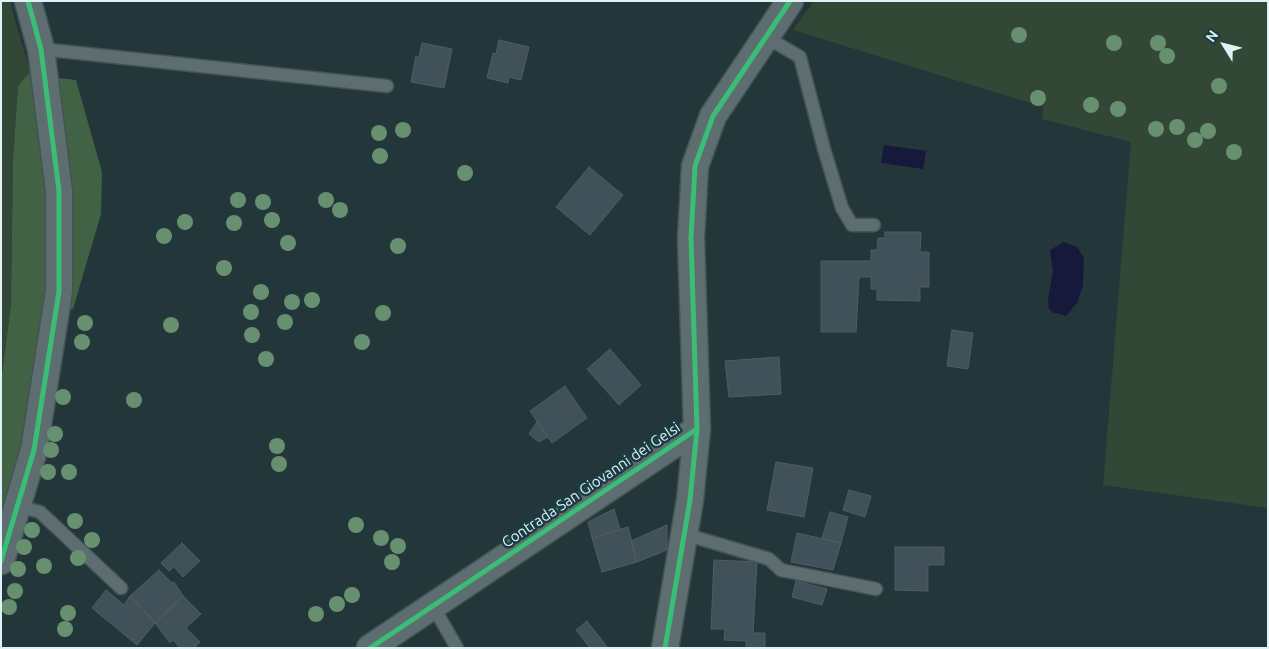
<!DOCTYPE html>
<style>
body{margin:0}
#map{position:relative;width:1269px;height:649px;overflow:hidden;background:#23373a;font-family:Ubuntu,sans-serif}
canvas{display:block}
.frame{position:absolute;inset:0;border:2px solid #dff2f6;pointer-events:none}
.north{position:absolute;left:1199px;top:20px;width:50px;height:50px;-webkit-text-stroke:4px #1a3d43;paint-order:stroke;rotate:306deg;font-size:14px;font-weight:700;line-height:20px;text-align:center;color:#dff2f6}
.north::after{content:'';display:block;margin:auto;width:18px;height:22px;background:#dff2f6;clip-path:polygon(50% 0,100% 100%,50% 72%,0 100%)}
</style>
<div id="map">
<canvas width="1269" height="649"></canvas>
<div class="frame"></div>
<div class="north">N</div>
</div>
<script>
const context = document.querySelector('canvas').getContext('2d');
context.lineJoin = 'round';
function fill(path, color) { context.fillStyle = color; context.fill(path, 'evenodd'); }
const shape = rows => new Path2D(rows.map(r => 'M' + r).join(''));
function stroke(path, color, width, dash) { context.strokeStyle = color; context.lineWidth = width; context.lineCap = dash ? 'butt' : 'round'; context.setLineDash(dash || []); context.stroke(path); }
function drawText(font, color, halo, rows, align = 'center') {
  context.font = font + ' Ubuntu,sans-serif'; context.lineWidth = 5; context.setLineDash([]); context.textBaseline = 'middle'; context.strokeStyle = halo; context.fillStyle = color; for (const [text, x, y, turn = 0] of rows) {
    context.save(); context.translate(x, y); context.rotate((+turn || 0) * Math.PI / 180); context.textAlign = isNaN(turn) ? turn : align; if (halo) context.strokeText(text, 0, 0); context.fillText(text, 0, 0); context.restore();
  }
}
fill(shape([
 [1,1,11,1,12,10,30,72,18,86,13,160,11,304,1,382],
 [814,1,1268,1,1268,508,1103,485,1131,142,1042,119,1043,107,793,30]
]), '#324735');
fill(shape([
 [30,72,31,75,76,80,102,172,101,214,73,309,46,315,33,397,14,482,1,520,1,382,11,304,13,160,18,86]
]), '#416244');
fill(shape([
 [884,145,926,151,923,169,881,163],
 [1064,242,1077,247,1084,258,1083,286,1077,303,1066,316,1052,312,1049,309,1048,300,1053,271,1050,250]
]), '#16193b');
const building = shape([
 [499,40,529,47,521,80,509,77,508,83,487,78,493,53,496,54,499,40],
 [422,43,452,49,444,88,411,82,416,56,419,57,422,43],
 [589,167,623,195,590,235,556,207,589,167],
 [885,232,921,232,920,252,929,252,929,287,920,287,920,301,877,300,877,289,871,289,871,277,859,277,856,332,821,332,821,261,871,261,871,250,877,250,878,238,885,238,885,232],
 [952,330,973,333,968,369,947,366,952,330],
 [610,349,641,385,619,405,587,369,610,349],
 [779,357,781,394,729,397,725,361,779,357],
 [565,386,587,418,552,443,530,411,565,386],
 [537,422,548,437,539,442,529,434,537,422],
 [776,462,813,468,804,517,767,510,776,462],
 [849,490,871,496,865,517,843,510,849,490],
 [614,509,620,530,592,538,588,522,614,509],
 [830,512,848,517,841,543,822,538,830,512],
 [667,525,667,550,637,562,631,541,667,525],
 [628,527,637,562,602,572,592,538,628,527],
 [797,533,841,543,833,570,791,562,797,533],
 [182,543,200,561,183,577,174,567,169,571,161,563,182,543],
 [895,547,944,547,944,565,928,565,928,591,895,590,895,547],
 [714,560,757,562,753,633,765,633,765,648,746,648,746,641,724,640,725,629,711,629,714,560],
 [159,570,172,583,174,582,183,596,155,623,130,596,159,570],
 [796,581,827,589,822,605,792,597,796,581],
 [106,590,124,605,130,596,155,623,137,645,92,608,106,590],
 [183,596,201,614,186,628,200,642,194,648,180,648,173,640,170,643,155,623,183,596],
 [587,621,608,648,590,648,576,630,587,621]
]);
fill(building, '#405159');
stroke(building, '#4f5d62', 1);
const service = shape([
 [766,37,800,57,824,149,842,208,852,225,874,225],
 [41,49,387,86],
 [17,506,40,512,121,588],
 [684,534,769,559,781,570,876,589],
 [433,606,457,648]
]);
const minor = shape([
 [1,561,34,450,59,291,59,191,41,49,28,1],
 [370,648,697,429],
 [665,648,690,500,697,429,691,238,695,166,713,116,790,1]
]);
stroke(service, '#435457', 15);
stroke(minor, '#435457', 29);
stroke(service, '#5e6d6f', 12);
stroke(minor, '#5e6d6f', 26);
stroke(shape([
 [1,561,34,450,59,291,59,191,41,49,28,1],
 [370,648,697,429],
 [665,648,690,500,697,429,691,238,695,166,713,116,790,1]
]), '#3abd76', 5);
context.fillStyle = '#679071';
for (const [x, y] of [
 [1019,35],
 [1114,43],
 [1158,43],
 [1167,56],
 [1219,86],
 [1038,98],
 [1091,105],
 [1118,109],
 [1177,127],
 [1156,129],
 [403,130],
 [1208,131],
 [379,133],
 [1195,140],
 [1234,152],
 [380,156],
 [465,173],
 [238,200],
 [326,200],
 [263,202],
 [340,210],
 [272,220],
 [185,222],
 [234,223],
 [164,236],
 [288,243],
 [398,246],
 [224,268],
 [261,292],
 [312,300],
 [292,302],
 [251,312],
 [383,313],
 [285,322],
 [85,323],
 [171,325],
 [252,335],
 [82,342],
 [362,342],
 [266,359],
 [63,397],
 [134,400],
 [55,434],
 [277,446],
 [51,450],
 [279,464],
 [48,472],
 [69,472],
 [75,521],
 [356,525],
 [32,530],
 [381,538],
 [92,540],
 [398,546],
 [24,547],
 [78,558],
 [392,562],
 [44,566],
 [18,569],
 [15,591],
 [352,595],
 [337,604],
 [9,607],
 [68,613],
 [316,614],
 [65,629]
]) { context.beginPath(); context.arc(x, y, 8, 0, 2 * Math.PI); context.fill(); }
drawText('15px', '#dff2f6', '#1a3d43', [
 ["Contrada San Giovanni dei Gelsi",591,485,-34]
]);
</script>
